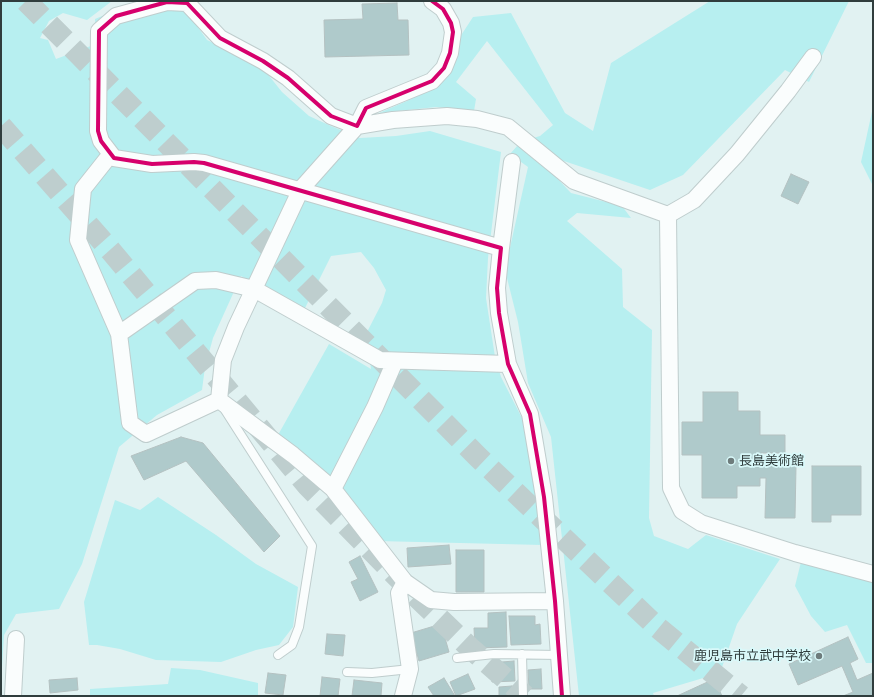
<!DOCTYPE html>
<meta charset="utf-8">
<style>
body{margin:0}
#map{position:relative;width:874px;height:697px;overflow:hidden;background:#e1f2f2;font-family:Inter,sans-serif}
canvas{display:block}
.frame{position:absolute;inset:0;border:2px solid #303d3d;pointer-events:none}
</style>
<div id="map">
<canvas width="874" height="697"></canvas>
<div class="frame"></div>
</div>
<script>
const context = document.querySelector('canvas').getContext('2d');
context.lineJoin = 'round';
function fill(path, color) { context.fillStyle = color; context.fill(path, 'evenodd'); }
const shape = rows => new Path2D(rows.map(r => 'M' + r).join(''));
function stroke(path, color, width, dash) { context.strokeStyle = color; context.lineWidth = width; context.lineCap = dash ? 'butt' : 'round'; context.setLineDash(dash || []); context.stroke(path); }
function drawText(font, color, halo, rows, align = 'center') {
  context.font = font + ' Inter,"Noto Sans JP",sans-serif'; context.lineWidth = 3.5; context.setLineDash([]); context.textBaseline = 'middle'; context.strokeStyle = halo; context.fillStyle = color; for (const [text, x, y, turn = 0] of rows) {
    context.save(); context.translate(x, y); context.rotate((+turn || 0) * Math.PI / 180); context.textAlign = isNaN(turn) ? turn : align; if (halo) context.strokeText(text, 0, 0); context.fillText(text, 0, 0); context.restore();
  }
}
fill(shape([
 [1,1,112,1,87,20,63,13,49,21,40,38,48,40,56,59,96,44,95,19,122,8,175,2,192,19,207,40,262,67,282,92,309,116,331,126,360,138,396,136,430,131,501,152,488,258,486,298,495,357,501,377,524,422,543,545,377,541,278,435,329,344,371,369,366,334,382,303,386,290,374,268,361,252,331,256,304,310,241,276,213,338,205,367,202,390,157,415,119,447,82,564,59,609,16,614,4,635,1,683],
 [710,1,849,1,809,82,785,70,683,175,650,190,558,159,530,139,540,136,553,125,487,41,456,82,476,99,474,111,436,107,379,113,407,101,437,85,456,43,473,17,511,13,565,113,593,131,611,63],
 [873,107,873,186,861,162],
 [518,145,539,159,571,193,622,206,631,218,577,213,567,221,622,269,623,307,652,330,649,518,654,536,688,549,706,535,780,559,737,624,720,673,653,693,654,696,579,696,551,437,528,383,518,322,505,270,528,167,510,154],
 [158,497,216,535,256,564,298,587,293,627,279,645,256,650,221,662,156,660,120,649,97,645,89,645,84,602,115,500,140,510],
 [801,562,873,576,873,663,866,663,847,625,825,632,811,616,795,586],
 [171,668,200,670,258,683,258,696,90,696,90,689,168,684]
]), '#b7eff0');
const building = shape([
 [397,3,398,20,408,20,409,55,325,57,324,20,363,19,362,4,397,3],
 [791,174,809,182,798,204,781,196,791,174],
 [703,392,738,392,738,411,760,411,760,435,785,435,785,453,761,453,761,466,796,466,795,518,765,518,766,478,760,478,760,486,737,486,737,498,702,498,702,455,682,455,682,422,703,422,703,392],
 [181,437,203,443,280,536,264,552,186,461,144,480,131,456,181,437],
 [812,466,861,466,861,515,831,515,831,522,812,522,812,466],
 [449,545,451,564,408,567,407,548,449,545],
 [456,550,484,550,484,592,456,592,456,550],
 [360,556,378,592,360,601,351,582,358,579,349,562,360,556],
 [506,612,507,647,475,648,474,628,488,628,488,613,506,612],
 [509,616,535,616,535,625,540,624,541,644,511,645,509,616],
 [441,624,449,652,419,661,411,633,441,624],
 [327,634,345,635,343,656,325,654,327,634],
 [848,637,858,659,850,663,857,680,873,673,873,696,843,696,853,692,842,666,798,685,789,664,848,637],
 [514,661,515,681,492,682,490,663,514,661],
 [541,669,542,689,529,689,528,670,541,669],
 [268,673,286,675,283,695,265,693,268,673],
 [468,674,475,689,456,696,450,682,468,674],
 [322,677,340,679,338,696,320,696,322,677],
 [77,678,78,690,50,693,49,680,77,678],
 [444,678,455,696,434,696,428,687,444,678],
 [714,679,722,696,677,696,714,679],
 [354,680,382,683,381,696,352,696,354,680],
 [512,686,512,696,499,696,499,687,512,686]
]);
fill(building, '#afcacb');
stroke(building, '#b4c1c1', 1);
stroke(shape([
 [26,1,478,457,657,627,741,696]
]), '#becece', 22, [22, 11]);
stroke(shape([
 [1,126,111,251,307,485,419,599,469,647,525,696]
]), '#becece', 22, [22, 11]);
const service = shape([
 [225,410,312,546,299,627,292,645,278,655],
 [522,654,523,696],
 [457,658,494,654,559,655],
 [347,672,372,673,410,669]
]);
const minor = shape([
 [432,1,443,9,451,23,453,32,450,53,444,68,432,81,366,108,357,126,331,116,288,78,263,61,220,38,187,3,167,2,116,16,99,31,98,131,101,141,114,158,152,164,194,162,204,163,501,248,497,288,499,313,508,364,530,414,544,497,555,601,562,696],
 [110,155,83,189,78,240,119,334,130,423,146,434,219,400],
 [668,215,671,488,682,511,701,523,795,553,873,574],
 [501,248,512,162],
 [119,334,195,281,216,280,254,289,380,360,508,364],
 [333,489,375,407,395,361],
 [555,601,454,602,431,600,405,582,333,489,293,455,219,400,223,360,236,327,301,189,357,126,393,120,447,116,477,119,508,127,574,181,668,215,694,200,737,154,788,91,813,57],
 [13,696,16,639],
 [403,696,410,669,399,593,405,582]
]);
stroke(service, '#bfcdcd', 10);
stroke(minor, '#bfcdcd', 18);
stroke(service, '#fafdfd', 8);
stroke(minor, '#fafdfd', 16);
stroke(shape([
 [432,1,443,9,451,23,453,32,450,53,444,68,432,81,366,108,357,126,331,116,288,78,263,61,220,38,187,3,167,2,116,16,99,31,98,131,101,141,114,158,152,164,194,162,204,163,501,248,497,288,499,313,508,364,530,414,544,497,555,601,562,696]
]), '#d6006c', 4);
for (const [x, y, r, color] of [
 [731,461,4,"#6e7c7c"],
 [819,656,4,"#6e7c7c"]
]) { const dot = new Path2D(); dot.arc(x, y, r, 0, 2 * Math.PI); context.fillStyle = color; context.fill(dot); stroke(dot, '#d9f9fa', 1.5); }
drawText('13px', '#303d3d', '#d9f9fa', [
 ["長島美術館",739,461],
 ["鹿児島市立武中学校",811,656,"right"]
], 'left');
</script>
